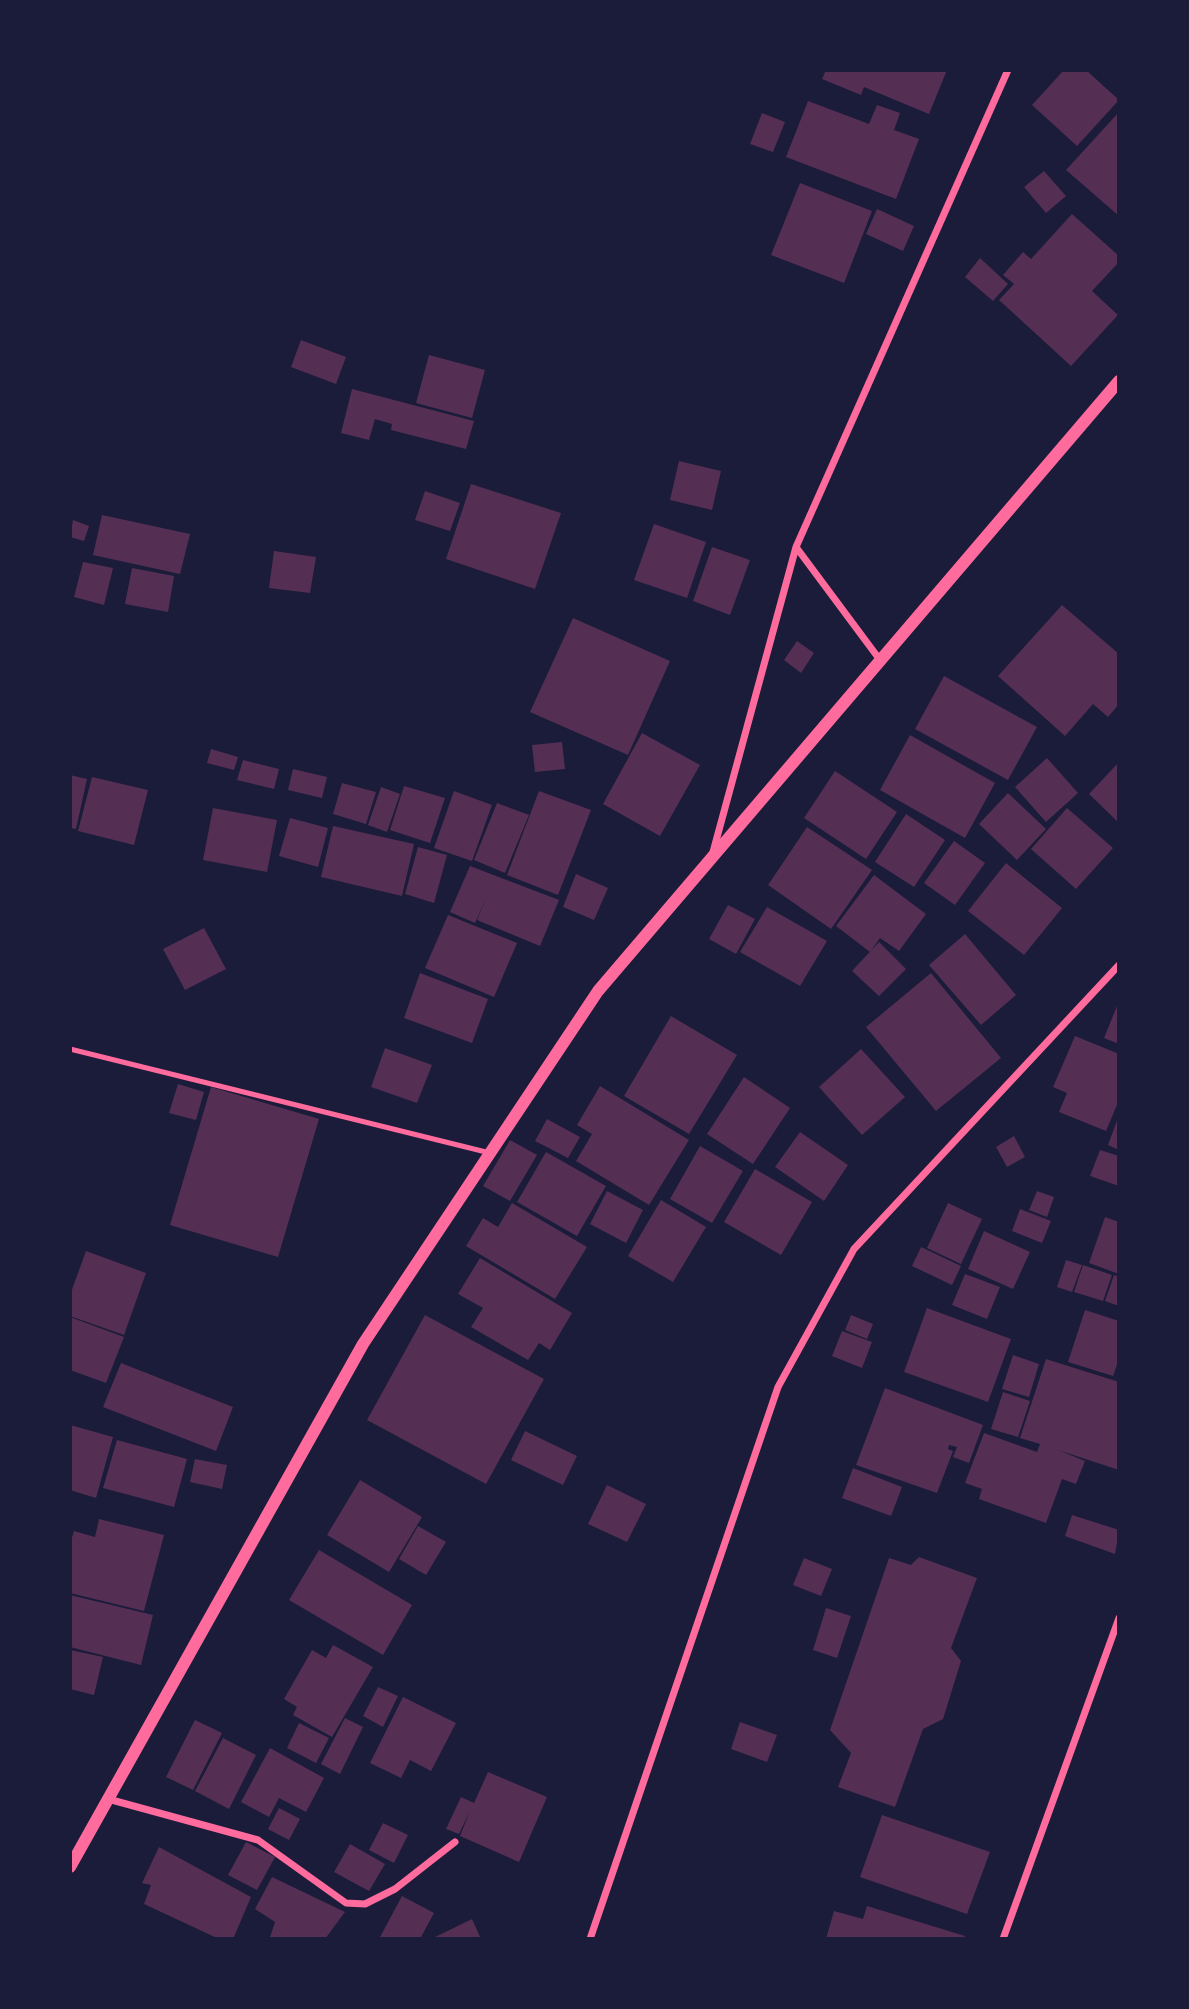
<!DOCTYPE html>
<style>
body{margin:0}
#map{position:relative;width:1189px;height:2009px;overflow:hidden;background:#1b1b3a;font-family:"Nunito Sans",sans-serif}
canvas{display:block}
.frame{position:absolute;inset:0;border:72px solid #1b1b3a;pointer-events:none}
</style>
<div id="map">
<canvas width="1189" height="2009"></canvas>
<div class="frame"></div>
</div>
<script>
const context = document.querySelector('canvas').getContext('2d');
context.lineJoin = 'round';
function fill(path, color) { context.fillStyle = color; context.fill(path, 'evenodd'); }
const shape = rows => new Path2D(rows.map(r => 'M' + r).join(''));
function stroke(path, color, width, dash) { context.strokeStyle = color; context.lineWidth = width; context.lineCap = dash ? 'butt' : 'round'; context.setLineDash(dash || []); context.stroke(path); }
fill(shape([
 [826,70,947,70,929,114,864,87,861,95,822,79],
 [1064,70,1086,70,1119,100,1077,146,1032,105],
 [808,101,869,124,877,105,900,113,894,130,919,139,896,199,786,157],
 [1119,112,1119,216,1066,170],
 [762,113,785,122,773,152,750,144],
 [1044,171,1066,196,1046,213,1024,187],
 [800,183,872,211,844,283,771,255],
 [877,209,914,226,903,251,866,234],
 [1072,214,1119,256,1119,262,1092,291,1118,315,1071,366,999,300,1014,284,1003,275,1023,252,1031,259],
 [980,258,1008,284,993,301,965,277],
 [301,340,346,357,336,384,291,367],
 [429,355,485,370,472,418,416,403],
 [352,389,474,421,466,449,391,430,392,424,375,419,369,440,341,433],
 [679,461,721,471,712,510,670,500],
 [471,484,561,513,535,589,446,559],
 [425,491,460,503,450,531,415,520],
 [102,515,190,534,180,574,93,555],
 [73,520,89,526,84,541,70,537],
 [654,524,706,542,687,598,634,580],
 [712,547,750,560,730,615,693,601],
 [274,551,316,557,310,593,269,588],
 [83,562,113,568,104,605,74,597],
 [132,568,174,576,168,612,125,604],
 [1062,605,1119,654,1119,704,1108,717,1093,704,1065,736,998,676],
 [573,618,670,661,628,755,530,712],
 [797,641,814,653,801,673,784,660],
 [944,676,1037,727,1008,780,915,729],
 [642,733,700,765,660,836,603,804],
 [910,735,995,783,965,838,880,790],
 [562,742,565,769,535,772,532,745],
 [211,749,238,757,234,770,207,763],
 [1047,758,1078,793,1046,822,1015,787],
 [243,760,279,769,274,789,237,780],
 [1119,762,1119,823,1089,794],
 [293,769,327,777,322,798,288,790],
 [835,771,897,812,866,859,804,818],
 [70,775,87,779,76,829,70,828],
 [92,777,148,790,134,845,78,831],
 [342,783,376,792,366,824,333,814],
 [404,786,445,798,430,843,390,830],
 [381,787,400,794,387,832,368,825],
 [454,791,492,805,472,861,434,848],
 [539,791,591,810,558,895,507,875],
 [1008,793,1046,829,1017,860,979,824],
 [497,803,529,815,505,873,474,860],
 [213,808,277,820,267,872,203,860],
 [1067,808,1113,848,1076,889,1031,849],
 [906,814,945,840,914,887,875,862],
 [290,818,328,828,318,867,279,856],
 [333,826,414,844,402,896,321,877],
 [807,827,872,870,831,929,768,885],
 [954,841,985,863,955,905,924,883],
 [418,847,447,855,434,903,405,894],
 [1006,863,1062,908,1024,955,968,911],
 [470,866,559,900,540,946,477,920,487,896,475,923,450,912],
 [576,874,608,888,594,920,563,907],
 [874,875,926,914,899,951,880,938,870,952,836,926],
 [728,905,755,919,736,954,709,939],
 [767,907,827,941,800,986,740,952],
 [448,915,517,943,494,997,425,968],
 [204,928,226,969,185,990,163,949],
 [965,934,1016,995,981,1025,929,965],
 [879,942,906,969,879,996,852,971],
 [420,973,488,999,472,1043,404,1018],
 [931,973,1001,1058,936,1111,866,1027],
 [1119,1001,1119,1044,1104,1038],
 [671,1016,737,1055,689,1134,624,1096],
 [1075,1036,1119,1054,1119,1100,1106,1131,1059,1112,1067,1093,1053,1087],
 [385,1048,432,1065,417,1103,371,1087],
 [861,1049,905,1097,862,1135,819,1087],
 [744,1077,790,1108,753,1164,707,1134],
 [178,1084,204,1092,196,1120,169,1113],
 [600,1086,689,1140,649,1205,576,1161,592,1134,577,1125],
 [211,1087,319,1119,278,1257,170,1225],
 [1119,1115,1119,1150,1108,1145],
 [547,1119,580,1137,568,1158,535,1141],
 [800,1132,848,1165,824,1201,775,1167],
 [1014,1136,1025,1157,1007,1167,996,1147],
 [510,1140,537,1155,510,1201,483,1186],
 [700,1146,743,1171,712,1223,670,1199],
 [1100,1150,1119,1156,1119,1186,1090,1176],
 [546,1152,606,1186,577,1236,517,1202],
 [755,1169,812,1202,781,1255,724,1222],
 [607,1191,643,1210,626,1243,590,1224],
 [1037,1191,1054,1197,1047,1217,1029,1210],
 [661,1200,706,1227,673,1282,628,1256],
 [512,1203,587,1247,555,1299,466,1246,483,1218,498,1227],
 [948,1203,982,1219,961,1264,927,1248],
 [1020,1209,1051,1221,1042,1243,1012,1231],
 [1105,1217,1119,1222,1119,1274,1089,1263],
 [984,1231,1030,1252,1013,1289,968,1269],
 [921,1247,961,1266,952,1285,912,1266],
 [86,1251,146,1273,124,1335,70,1316,70,1295],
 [480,1258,572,1313,550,1350,539,1343,528,1360,471,1327,483,1308,458,1294],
 [1066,1260,1082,1265,1072,1292,1057,1287],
 [1083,1265,1112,1275,1103,1301,1074,1292],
 [965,1274,1000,1287,987,1319,952,1305],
 [1114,1275,1119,1277,1119,1306,1105,1301],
 [927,1308,1011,1339,988,1402,904,1372],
 [1085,1310,1119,1321,1119,1359,1113,1376,1068,1362],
 [425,1315,544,1379,486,1484,367,1420],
 [851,1315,873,1324,867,1339,845,1330],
 [70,1317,124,1337,106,1383,70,1370],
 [842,1331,872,1342,862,1368,832,1356],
 [1013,1355,1039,1364,1029,1397,1002,1389],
 [1046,1359,1119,1382,1119,1470,1058,1450,1085,1461,1076,1484,1062,1479,1046,1523,979,1499,982,1489,965,1483,984,1433,1037,1452,1040,1444,1020,1438],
 [121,1363,233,1407,216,1451,103,1407],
 [885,1388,983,1425,969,1463,953,1457,957,1447,949,1445,948,1449,953,1451,937,1493,856,1465],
 [1003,1392,1030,1401,1018,1437,991,1429],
 [70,1425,113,1437,96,1498,70,1490],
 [525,1431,577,1456,563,1485,511,1460],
 [117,1440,187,1459,174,1507,103,1488],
 [195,1459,227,1465,222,1489,190,1482],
 [853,1468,902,1487,891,1516,842,1498],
 [360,1480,422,1517,389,1572,327,1535],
 [607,1485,646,1504,627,1542,588,1524],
 [1072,1515,1119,1530,1115,1554,1065,1536],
 [99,1519,164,1535,144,1611,70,1593,70,1544,74,1531,95,1537],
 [418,1526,446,1542,426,1575,399,1559],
 [319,1550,412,1605,383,1655,289,1600],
 [919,1557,977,1578,951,1648,961,1661,943,1719,923,1729,895,1807,838,1787,851,1753,830,1730,889,1558,911,1565],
 [804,1558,832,1569,821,1596,793,1585],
 [70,1595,153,1615,141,1665,70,1647],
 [826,1608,851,1616,837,1658,813,1650],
 [333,1645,373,1667,332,1737,293,1715,297,1707,284,1699,312,1650,326,1658],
 [70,1650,103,1657,94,1695,70,1689],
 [378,1687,398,1696,383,1727,363,1716],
 [403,1697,456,1723,431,1771,410,1760,401,1778,370,1763],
 [345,1718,363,1727,340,1774,321,1764],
 [195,1720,222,1733,193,1790,166,1777],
 [740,1722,777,1735,767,1762,731,1749],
 [299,1723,329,1738,316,1763,287,1748],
 [223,1738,256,1755,229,1809,195,1791],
 [270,1748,324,1778,306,1812,279,1798,269,1817,241,1802],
 [488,1772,547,1797,519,1862,460,1836,470,1811,459,1834,446,1829,461,1797,474,1803],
 [279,1808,300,1819,289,1840,268,1829],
 [882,1815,990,1852,967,1914,860,1877],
 [383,1823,408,1835,394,1863,369,1850],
 [246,1842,275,1857,257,1890,228,1875],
 [350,1844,385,1864,369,1891,334,1872],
 [159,1847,251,1897,233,1939,219,1939,144,1904,151,1885,142,1883],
 [272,1877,345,1912,325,1939,270,1937,275,1922,255,1909],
 [402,1896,434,1913,420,1939,379,1939],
 [867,1906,965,1936,964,1939,826,1939,834,1911,863,1919],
 [472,1919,481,1939,431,1939]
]), '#542f53');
stroke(shape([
 [70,1049,490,1153]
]), '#ff6b9d', 5);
stroke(shape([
 [880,660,796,547,1008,70],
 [713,852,796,547],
 [108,1799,258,1840,346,1903,365,1904,395,1889,455,1842],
 [590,1939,778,1387,854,1249,1119,965],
 [1003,1939,1119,1618]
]), '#ff6b9d', 7);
stroke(shape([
 [70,1867,363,1344,598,991,1119,381]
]), '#ff6b9d', 12);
</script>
